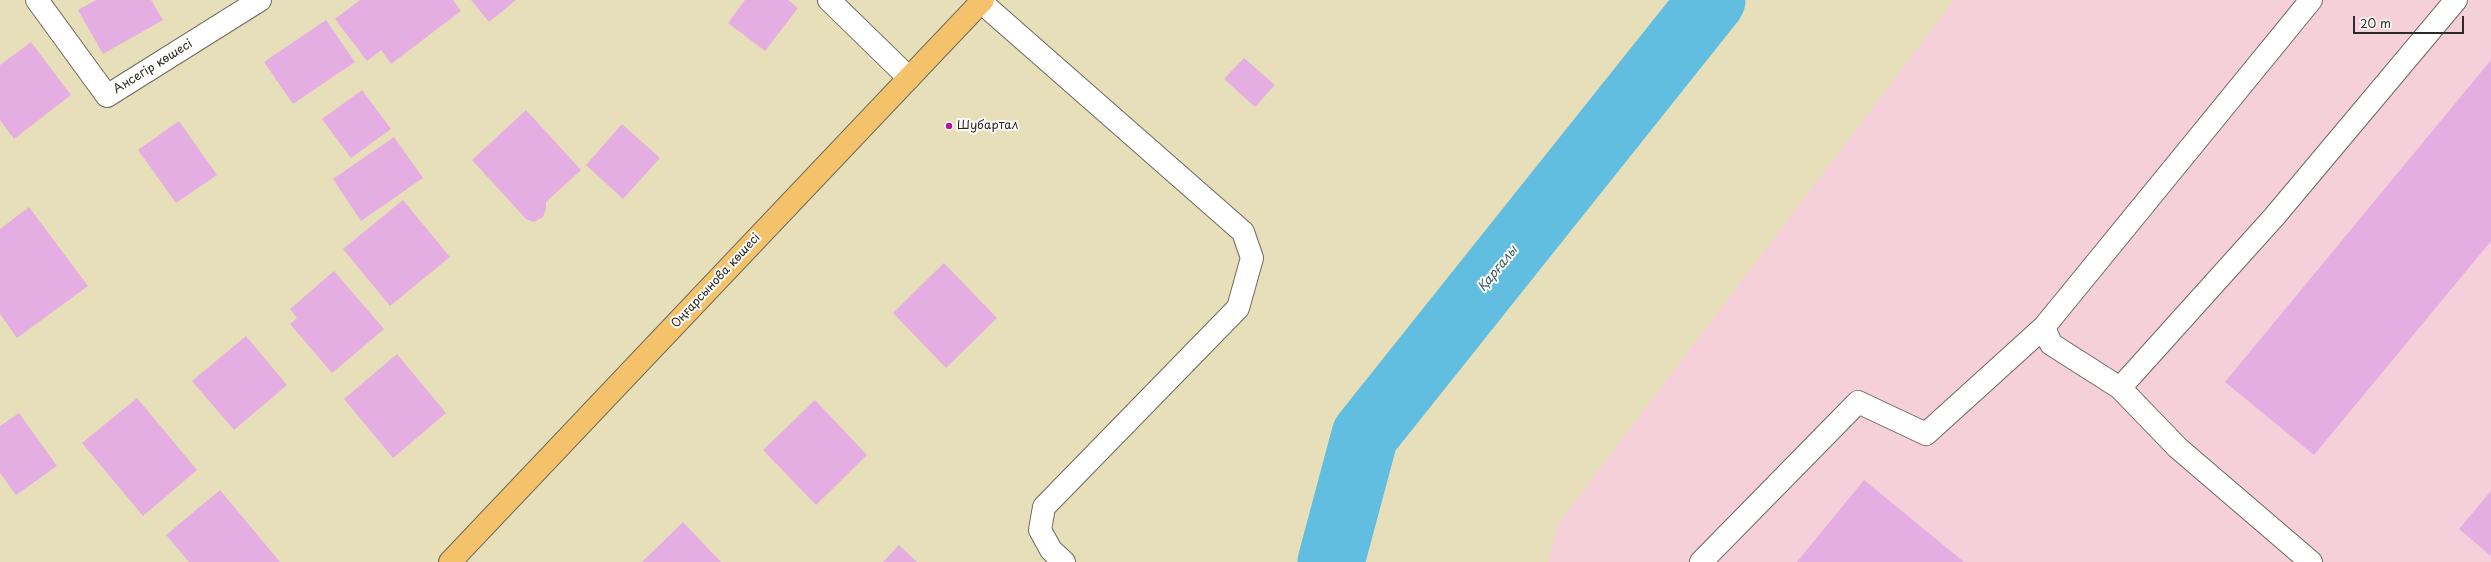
<!DOCTYPE html>
<meta charset="utf-8">
<style>
body{margin:0}
#map{position:relative;width:2491px;height:562px;overflow:hidden;background:#e7dfba;font-family:"Playpen Sans",sans-serif}
canvas{display:block}
.scale{position:absolute;left:2353px;top:16px;width:111px;height:18px;box-sizing:border-box;border:2px solid #2b2b2b;border-top:0;padding-left:5px;font-size:12px;line-height:14px;white-space:nowrap;color:#2b2b2b;-webkit-text-stroke:3px #fdfcf7;paint-order:stroke}
</style>
<div id="map">
<canvas width="2491" height="562"></canvas>
<div class="scale">20 m</div>
</div>
<script>
const context = document.querySelector('canvas').getContext('2d');
context.lineJoin = 'round';
function fill(path, color) { context.fillStyle = color; context.fill(path, 'evenodd'); }
const shape = rows => new Path2D(rows.map(r => 'M' + r).join(''));
function stroke(path, color, width, dash) { context.strokeStyle = color; context.lineWidth = width; context.lineCap = dash ? 'butt' : 'round'; context.setLineDash(dash || []); context.stroke(path); }
function drawText(font, color, halo, rows, align = 'center') {
  context.font = font + ' "Playpen Sans",sans-serif'; context.lineWidth = 4; context.setLineDash([]); context.textBaseline = 'middle'; context.strokeStyle = halo; context.fillStyle = color; for (const [text, x, y, turn = 0] of rows) {
    context.save(); context.translate(x, y); context.rotate((+turn || 0) * Math.PI / 180); context.textAlign = isNaN(turn) ? turn : align; if (halo) context.strokeText(text, 0, 0); context.fillText(text, 0, 0); context.restore();
  }
}
fill(shape([
 [1954,0,2491,0,2491,562,1548,562,1559,523]
]), '#f5cfda');
stroke(shape([
 [1331,562,1365,435,1712,0]
]), '#62bee0', 67);
fill(shape([
 [96,0,151,0,163,20,103,54,78,10],
 [360,0,453,0,461,11,391,64,381,50,367,61,335,19],
 [471,0,516,0,489,22],
 [745,0,788,0,798,8,765,51,728,23],
 [326,20,355,62,293,104,264,62],
 [31,42,71,95,14,139,0,120,0,65],
 [1244,58,1275,85,1255,107,1224,79],
 [2491,60,2491,241,2314,455,2225,382],
 [362,90,391,129,351,158,322,119],
 [526,110,581,170,546,202,546,209,543,217,534,222,526,219,472,160],
 [179,121,217,175,176,203,138,150],
 [622,124,660,158,623,199,586,165],
 [394,137,423,178,361,221,333,179],
 [403,200,450,257,390,306,343,249],
 [29,207,88,286,17,338,0,314,0,229],
 [944,263,997,318,946,368,893,313],
 [334,271,384,329,332,373,290,324,297,318,290,309],
 [246,336,287,385,234,430,192,381],
 [397,354,446,413,393,458,344,399],
 [137,398,197,470,143,516,82,443],
 [815,400,867,455,816,505,763,450],
 [19,413,57,466,16,495,0,473,0,426],
 [1864,480,1964,562,1797,562],
 [220,490,280,562,189,562,166,535],
 [2491,491,2491,556,2459,529],
 [683,522,721,562,642,562],
 [899,545,917,562,883,562]
]), '#e5aee2');
const minor = shape([
 [37,0,107,96,260,0],
 [829,0,909,78],
 [981,2,1243,232,1252,258,1238,308,1044,507,1040,530,1051,550,1064,562],
 [2120,388,2051,344,2044,327,2311,0],
 [1701,562,1858,402,1926,434,2044,327],
 [2311,562,2178,448,2120,388,2274,217,2456,0]
]);
const major = shape([
 [450,562,983,0]
]);
stroke(minor, '#6d6a5d', 24);
stroke(major, '#6d6a5d', 24);
stroke(minor, '#fff', 22);
stroke(major, '#f3c26a', 22);
for (const [x, y, r, color] of [
 [949,126,4,"#b5179e"]
]) { const dot = new Path2D(); dot.arc(x, y, r, 0, 2 * Math.PI); context.fillStyle = color; context.fill(dot); stroke(dot, '#fdfcf7', 1.5); }
drawText('12px', '#2b2b2b', '#fdfcf7', [
 ["Ансегір көшесі",153,67,-32],
 ["Оңғарсынова көшесі",716,281,-47]
]);
drawText('12px', '#2b2b2b', '#fdfcf7', [
 ["Шубартал",957,126]
], 'left');
drawText('italic 13px', '#3e5e6a', '#fdfcf7', [
 ["Қарғалы",1498,269,-51]
]);
</script>
